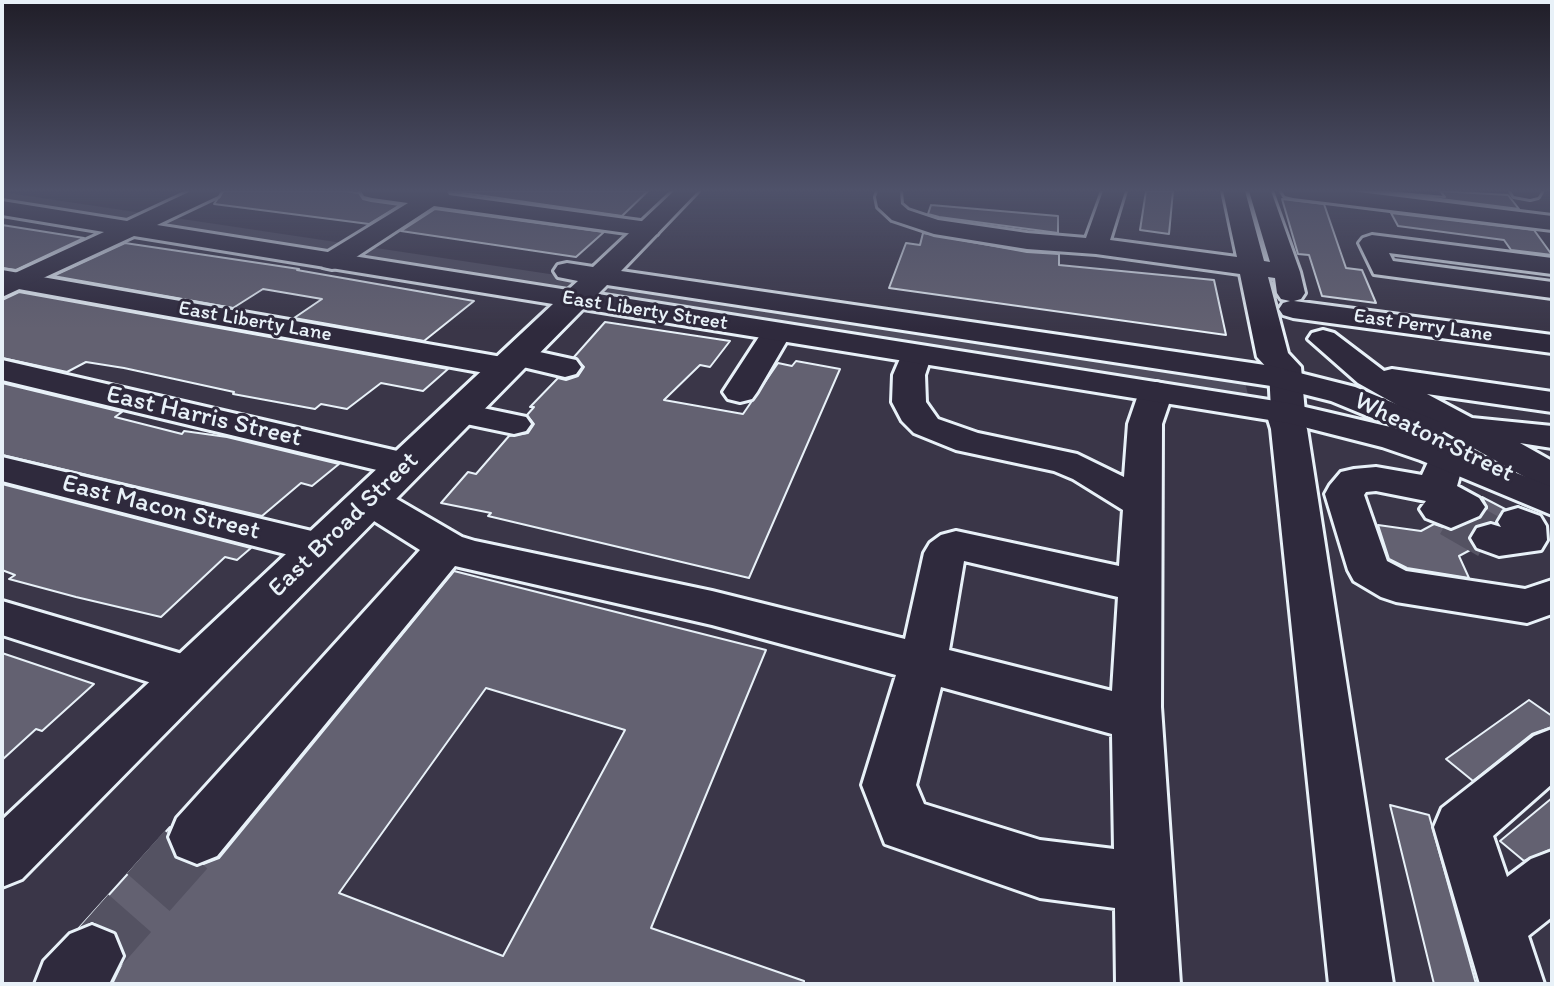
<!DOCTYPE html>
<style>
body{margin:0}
#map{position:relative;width:1554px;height:986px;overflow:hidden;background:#3a3648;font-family:Itim,sans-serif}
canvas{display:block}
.frame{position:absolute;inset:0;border:4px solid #e8f1f8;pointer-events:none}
</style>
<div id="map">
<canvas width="1554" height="986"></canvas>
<div class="frame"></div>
</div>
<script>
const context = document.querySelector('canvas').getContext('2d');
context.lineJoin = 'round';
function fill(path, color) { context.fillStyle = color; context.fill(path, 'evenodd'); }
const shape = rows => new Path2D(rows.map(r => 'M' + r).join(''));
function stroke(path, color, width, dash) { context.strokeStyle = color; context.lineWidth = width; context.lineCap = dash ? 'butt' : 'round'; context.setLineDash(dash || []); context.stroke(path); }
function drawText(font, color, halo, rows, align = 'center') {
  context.font = font + ' Itim,sans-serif'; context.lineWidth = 6; context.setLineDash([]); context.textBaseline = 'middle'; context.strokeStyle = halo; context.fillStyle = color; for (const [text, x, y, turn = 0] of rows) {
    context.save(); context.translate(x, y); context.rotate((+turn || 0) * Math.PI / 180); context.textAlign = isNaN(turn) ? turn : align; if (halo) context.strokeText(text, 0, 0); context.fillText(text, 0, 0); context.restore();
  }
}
fill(shape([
 [2,192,1244,378,1249,399,2,204]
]), '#504e5f');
const building = shape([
 [223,191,345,191,359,193,363,199,371,201,400,205,369,224,214,204,223,191],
 [450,191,648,191,622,216,450,191],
 [1146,191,1173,191,1169,234,1140,230,1146,191],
 [1378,191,1445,197,1440,191,1508,195,1519,209,1378,191],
 [1282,199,1324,204,1346,268,1362,270,1376,303,1322,296,1309,255,1298,254,1282,199],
 [931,205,1058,216,1058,233,939,217,928,214,931,205],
 [435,209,604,232,576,257,401,231,435,209],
 [1391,213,1534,230,1552,255,1511,250,1504,240,1398,226,1391,213],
 [2,225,84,238,16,270,2,268,2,225],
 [923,233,1027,252,1059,254,1059,265,1214,280,1226,335,889,288,906,243,920,245,923,233],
 [125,243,299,269,297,270,474,301,424,341,294,318,322,299,263,289,233,308,53,276,125,243],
 [19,292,448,369,423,391,381,383,347,409,321,404,315,409,233,394,234,392,124,368,86,362,67,372,2,358,2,300,19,292],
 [605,322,730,341,710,367,700,365,664,400,743,414,778,363,792,366,796,361,840,369,749,578,488,516,491,513,441,503,468,472,476,474,509,436,528,433,534,424,527,415,534,407,530,407,558,378,566,380,578,376,584,367,574,357,605,322],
 [2,383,122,412,115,417,182,434,184,431,227,437,339,464,312,486,301,483,262,516,2,455,2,383],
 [2,484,251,548,237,560,225,557,161,617,76,597,9,579,15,575,2,570,2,484],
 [1482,497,1505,509,1496,523,1476,525,1469,537,1474,548,1459,556,1469,578,1407,568,1389,559,1378,525,1421,531,1434,524,1452,530,1481,517,1487,508,1482,497],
 [454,571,766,650,651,928,804,981,804,984,112,984,125,957,116,933,93,923,79,928,170,827,167,838,176,858,198,866,219,858,454,571],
 [486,688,625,730,503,956,339,893,486,688],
 [2,653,94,684,42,731,36,729,2,760,2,653],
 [1529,700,1552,716,1552,727,1532,734,1473,781,1446,759,1529,700],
 [1552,798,1552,849,1524,861,1500,841,1552,798],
 [1390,805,1429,815,1476,984,1434,984,1390,805]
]);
fill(building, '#636171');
stroke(building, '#e8f1f8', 2);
stroke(shape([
 [1451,515,1491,538]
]), '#545262', 44, [44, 22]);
stroke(shape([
 [92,956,197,837]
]), '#545262', 57, [57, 28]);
const minor = shape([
 [361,191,447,191,449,195,648,222,657,224,660,229,657,234,648,236,434,206,341,267,332,269,323,267,319,261,323,255,408,203,372,198,364,196,361,191],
 [878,191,900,191,901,204,908,210,938,220,1027,233,1086,238,1103,191,1125,191,1110,240,1237,257,1223,191,1245,191,1264,261,1270,262,1249,191,1271,191,1300,272,1305,293,1301,299,1294,301,1552,335,1552,353,1293,318,1283,315,1279,309,1283,303,1290,301,1281,299,1277,293,1275,278,1268,277,1288,353,1301,367,1305,413,1302,418,1307,429,1393,984,1329,984,1271,429,1267,416,1271,410,1269,370,1257,357,1240,274,1096,254,1027,249,934,234,892,220,878,207,876,197,878,191],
 [1282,191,1351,191,1552,216,1552,230,1293,198,1285,196,1282,191],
 [1511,191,1541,191,1541,192,1538,197,1530,199,1514,196,1511,191],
 [1372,235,1552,258,1552,274,1389,253,1393,261,1552,282,1552,298,1374,274,1359,243,1363,238,1372,235],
 [2,270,502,357,506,349,517,347,576,360,581,367,576,374,565,377,523,367,518,374,507,377,2,286,2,270],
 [777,323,788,326,792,332,757,392,752,399,740,402,728,399,723,392,766,326,777,323],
 [1323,330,1334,333,1384,371,1392,369,1552,392,1552,412,1427,394,1472,418,1552,426,1552,448,1520,443,1552,461,1552,488,1539,485,1358,383,1308,339,1312,333,1323,330],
 [916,345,927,347,932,354,925,375,926,402,938,419,978,433,1077,454,1124,477,1128,424,1139,392,1144,385,1156,382,1168,385,1173,392,1162,424,1161,707,1180,984,1116,984,1115,908,1040,898,885,844,862,785,896,675,712,625,455,566,217,856,197,864,177,856,169,837,177,818,420,550,355,509,350,500,355,491,369,487,383,491,462,537,475,541,712,591,905,639,924,553,930,543,941,535,956,531,1119,566,1123,510,1073,479,1054,471,956,450,914,433,902,421,892,402,893,375,905,347,916,345],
 [964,561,1118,597,1112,691,949,650,964,561],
 [941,687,1112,734,1114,849,1040,840,924,804,916,785,941,687],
 [2,360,406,453,419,457,425,465,419,473,406,477,2,380,2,360],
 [459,403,526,417,531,424,526,431,514,434,447,420,442,413,447,406,459,403],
 [1447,446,1460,449,1465,457,1457,486,1479,498,1485,507,1479,516,1451,528,1426,518,1420,509,1426,501,1376,491,1366,492,1364,495,1387,561,1406,571,1525,589,1552,580,1552,614,1527,623,1396,602,1381,597,1354,581,1348,570,1325,494,1330,485,1341,472,1354,469,1376,467,1422,475,1434,449,1447,446],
 [2,457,320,533,335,538,341,548,335,558,320,563,2,481,2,457],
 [1518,508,1540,516,1546,526,1547,540,1541,550,1499,556,1477,548,1471,538,1477,528,1491,524,1501,527,1498,522,1504,512,1518,508],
 [2,601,206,661,213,675,206,689,189,695,2,635,2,601],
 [1552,729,1552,784,1493,836,1507,877,1531,859,1552,851,1552,917,1528,936,1544,984,1480,984,1434,827,1442,808,1534,736,1552,729],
 [92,925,114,934,123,956,109,984,35,984,44,961,70,934,92,925]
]);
const major = shape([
 [191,191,221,191,218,196,157,225,568,290,578,281,558,277,554,271,558,265,567,263,593,267,674,191,698,191,621,271,1272,366,1355,387,1440,422,1446,429,1440,436,1430,439,1552,487,1552,515,1420,460,1382,447,1288,423,583,309,22,879,2,887,2,820,553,304,134,236,2,297,2,279,104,232,2,215,2,201,127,221,191,191],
 [607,285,1271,386,1331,401,1399,429,1288,403,598,294,607,285]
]);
stroke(minor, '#e8f1f8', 6);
stroke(major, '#e8f1f8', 6);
fill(minor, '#2f2a3d');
fill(major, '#2f2a3d');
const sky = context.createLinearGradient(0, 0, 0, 329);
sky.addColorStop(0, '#201e28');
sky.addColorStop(0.58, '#4f526a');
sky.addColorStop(1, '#4f526a00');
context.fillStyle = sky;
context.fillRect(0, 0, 1554, 329);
drawText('21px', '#e8f1f8', '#2f2a3d', [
 ["East Liberty Street",645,311,9],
 ["East Liberty Lane",255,322,10],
 ["East Perry Lane",1423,326,8]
]);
drawText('26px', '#e8f1f8', '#2f2a3d', [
 ["East Harris Street",204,417,13],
 ["Wheaton Street",1434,438,26],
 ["East Macon Street",161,508,14],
 ["East Broad Street",344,525,-44]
]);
</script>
